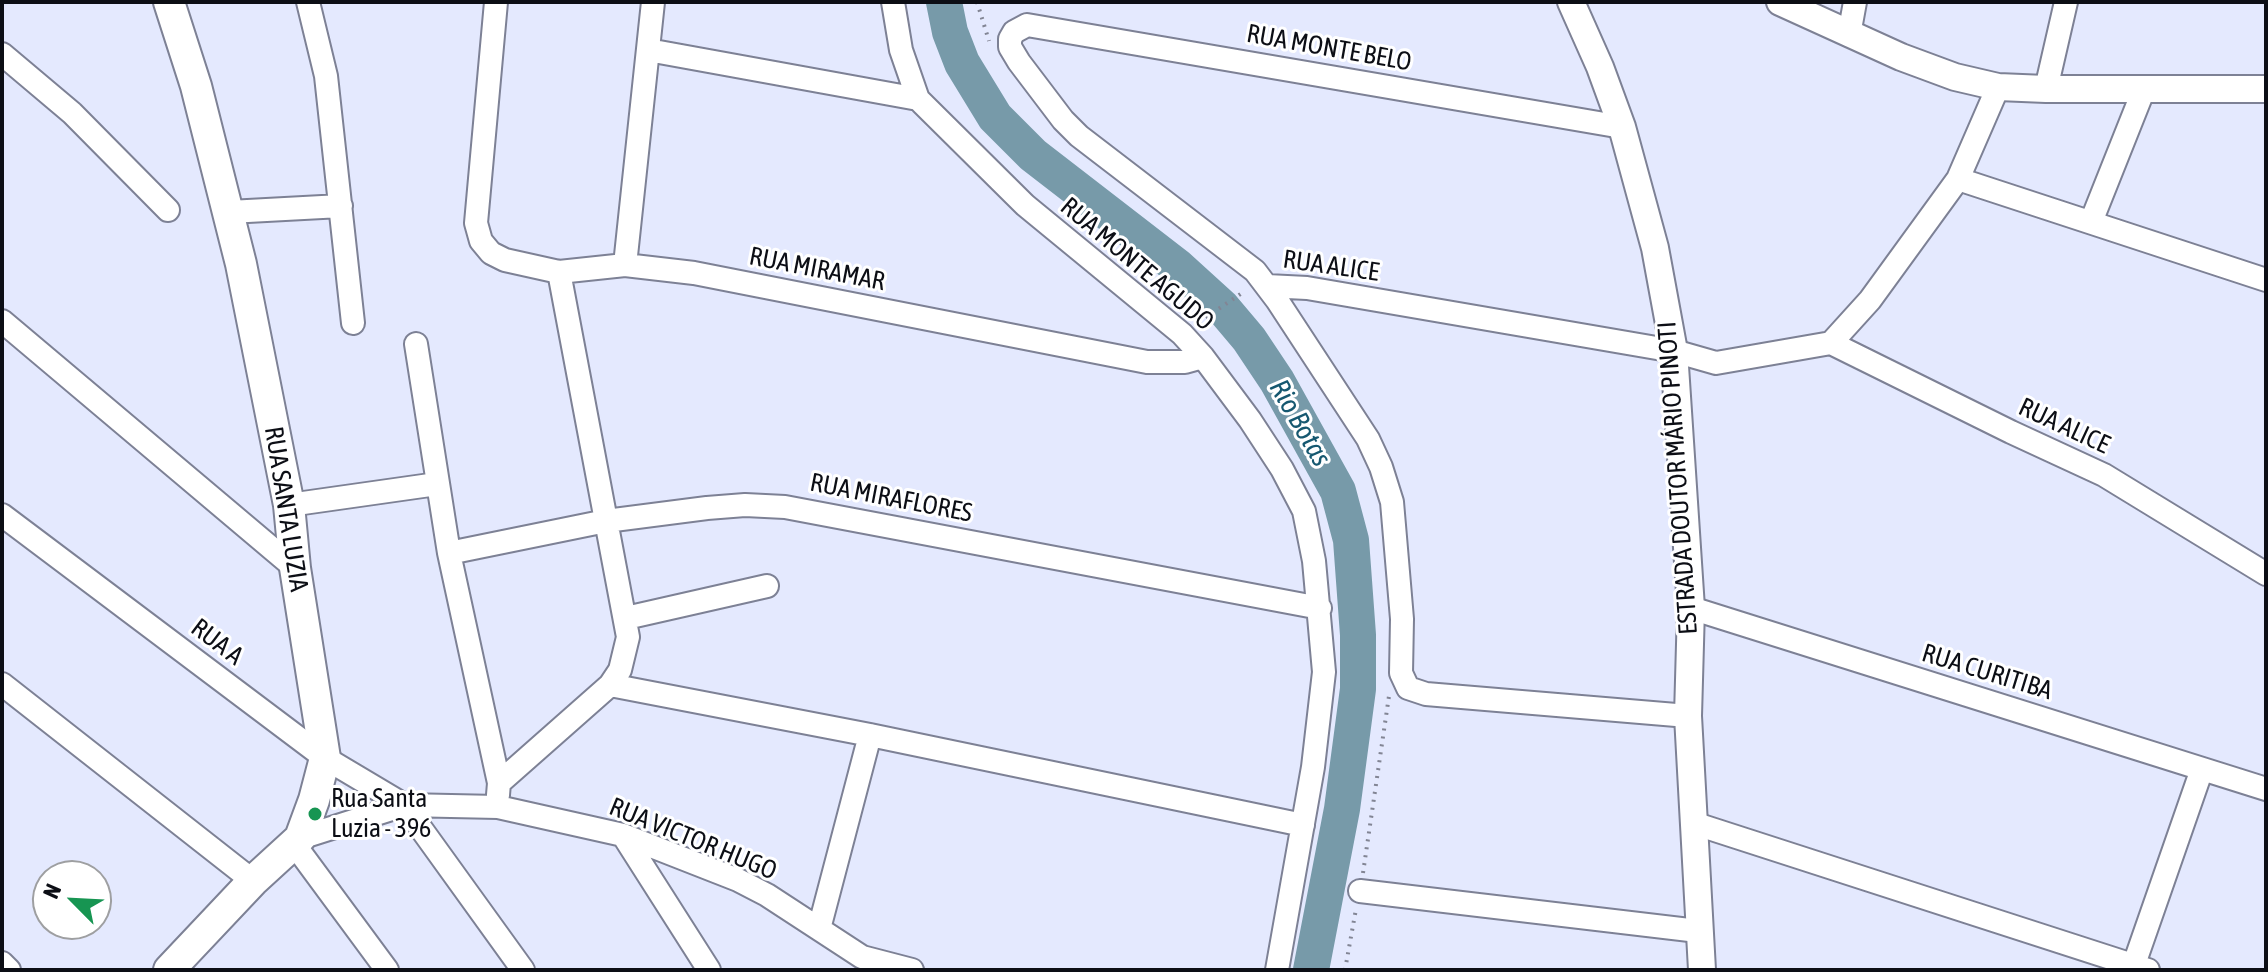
<!DOCTYPE html>
<meta charset="utf-8">
<style>
body{margin:0}
#map{position:relative;width:2268px;height:972px;overflow:hidden;background:#e4e9fe;font-family:"Asap Condensed",sans-serif}
canvas{display:block}
.frame{position:absolute;inset:0;border:4px solid #0c0e15;pointer-events:none}
.north{position:absolute;left:32px;top:860px;width:80px;height:80px;box-sizing:border-box;background:#fff;border:2px solid #9e9fa1;border-radius:50%;rotate:294deg;font-size:22px;font-weight:700;line-height:32px;text-align:center;color:#0c0e15}
.north::after{content:'';display:block;margin:auto;width:28px;height:36px;background:#179552;clip-path:polygon(50% 0,100% 100%,50% 72%,0 100%)}
</style>
<div id="map">
<canvas width="2268" height="972"></canvas>
<div class="frame"></div>
<div class="north">N</div>
</div>
<script>
const context = document.querySelector('canvas').getContext('2d');
context.lineJoin = 'round';
const shape = rows => new Path2D(rows.map(r => 'M' + r).join(''));
function stroke(path, color, width, dash) { context.strokeStyle = color; context.lineWidth = width; context.lineCap = dash ? 'butt' : 'round'; context.setLineDash(dash || []); context.stroke(path); }
function drawText(font, color, halo, rows, align = 'center') {
  context.font = font + ' "Asap Condensed",sans-serif'; context.lineWidth = 6; context.setLineDash([]); context.textBaseline = 'middle'; context.strokeStyle = halo; context.fillStyle = color; for (const [text, x, y, turn = 0] of rows) {
    context.save(); context.translate(x, y); context.rotate((+turn || 0) * Math.PI / 180); context.textAlign = isNaN(turn) ? turn : align; if (halo) context.strokeText(text, 0, 0); context.fillText(text, 0, 0); context.restore();
  }
}
stroke(shape([
 [944,2,950,32,962,63,995,117,1033,155,1178,267,1222,307,1249,339,1277,381,1338,491,1351,540,1358,635,1358,689,1342,809,1311,970]
]), '#779aa9', 36);
const minor = shape([
 [308,2,326,76,353,323],
 [496,2,476,223,481,241,491,253,505,260,559,272,625,265,694,273,1147,362,1185,362,1203,357],
 [893,2,901,50,918,99,1025,205,1182,334,1203,357,1250,420,1282,469,1304,511,1314,561,1324,672,1313,767,1277,970],
 [1849,35,1855,2],
 [648,50,918,99],
 [2,54,72,113,168,210],
 [2046,89,2066,2],
 [1622,127,1027,25,1014,32,1010,39,1010,47,1019,62,1063,120,1079,136,1255,271,1277,300,1368,439,1381,467,1392,502,1402,619,1401,673,1408,688,1426,694,1688,716],
 [1958,179,2266,280],
 [229,212,341,206],
 [2091,222,2144,89],
 [625,265,653,2],
 [1267,286,1307,288,1674,351,1716,363,1831,343,1870,300,1958,179,1998,87],
 [2,321,295,568],
 [1831,343,2011,432,2104,475,2266,574],
 [416,344,449,553,499,783,498,795],
 [289,505,437,484],
 [2,515,325,758,404,805,523,970],
 [449,553,606,521,707,508,745,505,785,507,1320,608],
 [1691,608,2266,789],
 [626,618,767,586],
 [2,684,253,881],
 [610,685,870,735,1303,825],
 [499,783,610,685,620,670,628,637,559,272],
 [1693,823,2148,970],
 [623,835,709,970],
 [300,838,404,805,498,807,623,835,738,880,767,895,862,957,912,970],
 [294,844,387,970],
 [1360,891,1698,931],
 [819,929,870,735],
 [2,963,9,970],
 [2132,970,2202,769]
]);
const tertiary = shape([
 [1571,2,1600,67,1622,127,1655,248,1674,351,1691,608,1688,716,1702,970],
 [1780,2,1901,57,1955,77,1998,87,2046,89,2266,89]
]);
const secondary = shape([
 [169,2,196,86,241,264,289,505,295,568,325,758,314,800,300,838,253,881,169,970]
]);
stroke(minor, '#7d8195', 26);
stroke(tertiary, '#7d8195', 30);
stroke(secondary, '#7d8195', 34);
stroke(shape([
 [977,2,989,41],
 [1199,322,1245,291],
 [1363,873,1389,696],
 [1345,970,1356,909]
]), '#828594', 4, [2, 6]);
stroke(minor, '#fff', 22);
stroke(tertiary, '#fff', 26);
stroke(secondary, '#fff', 30);
for (const [x, y, r, color] of [
 [315,814,8,"#179552"]
]) { const dot = new Path2D(); dot.arc(x, y, r, 0, 2 * Math.PI); context.fillStyle = color; context.fill(dot); stroke(dot, '#fff', 3); }
drawText('26px', '#0c0e15', '#fff', [
 ["RUA MONTE BELO",1329,48,10],
 ["RUA MONTE AGUDO",1137,264,40],
 ["RUA ALICE",1331,266,8],
 ["RUA MIRAMAR",817,269,11],
 ["RUA ALICE",2064,426,25],
 ["ESTRADA DOUTOR MÁRIO PINOTI",1678,478,-94],
 ["RUA MIRAFLORES",891,498,11],
 ["RUA SANTA LUZIA",286,509,81],
 ["RUA A",217,642,37],
 ["RUA CURITIBA",1987,672,17],
 ["RUA VICTOR HUGO",693,839,22]
]);
drawText('26px', '#0c0e15', '#fff', [
 ["Rua Santa",331,799],
 ["Luzia - 396",331,829]
], 'left');
drawText('italic 28px', '#165870', '#fff', [
 ["Rio Botas",1300,423,60]
]);
</script>
